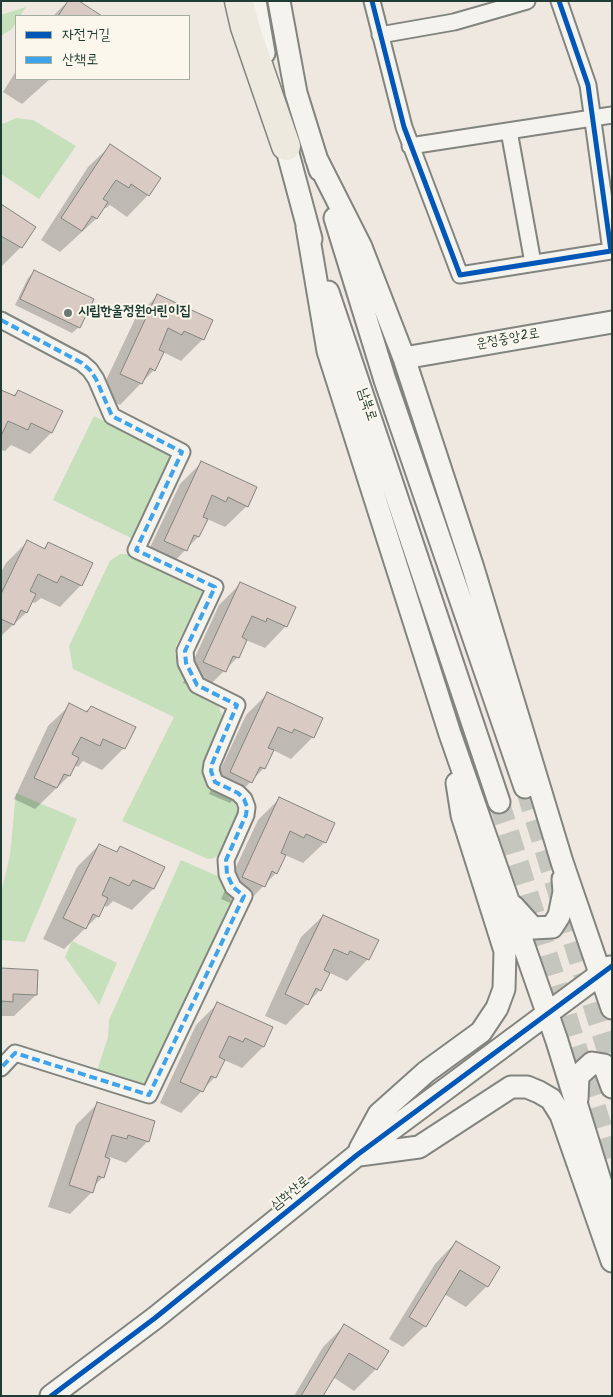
<!DOCTYPE html>
<meta charset="utf-8">
<style>
body{margin:0}
#map{position:relative;width:613px;height:1397px;overflow:hidden;background:#efe8e0;font-family:Kalam,"Poor Story",sans-serif}
canvas{display:block}
.frame{position:absolute;inset:0;border:2px solid #1f3d34;pointer-events:none}
.legend{position:absolute;left:15px;top:15px;width:175px;height:65px;box-sizing:border-box;background:#fbf7ec;border:1px solid #a3ada2;margin:0;padding:6px 9px;list-style:none;font-size:15px;color:#1f3d34}
.legend li{display:flex;align-items:center;gap:10px;height:25px}
.legend b{width:25px;border:1px solid #a3ada2}
</style>
<div id="map">
<canvas width="613" height="1397"></canvas>
<div class="frame"></div>
<ul class="legend">
<li><b style="height:6px;background:#0057b8"></b>자전거길</li>
<li><b style="height:6px;background:#3da4eb"></b>산책로</li>
</ul>
</div>
<script>
const context = document.querySelector('canvas').getContext('2d');
context.lineJoin = 'round';
function fill(path, color) { context.fillStyle = color; context.fill(path, 'evenodd'); }
const shape = rows => new Path2D(rows.map(r => 'M' + r).join(''));
function stroke(path, color, width, dash) { context.strokeStyle = color; context.lineWidth = width; context.lineCap = dash ? 'butt' : 'round'; context.setLineDash(dash || []); context.stroke(path); }
function drawText(font, color, halo, rows, align = 'center') {
  context.font = font + ' Kalam,"Poor Story",sans-serif'; context.lineWidth = 4; context.setLineDash([]); context.textBaseline = 'middle'; context.strokeStyle = halo; context.fillStyle = color; for (const [text, x, y, turn = 0] of rows) {
    context.save(); context.translate(x, y); context.rotate((+turn || 0) * Math.PI / 180); context.textAlign = isNaN(turn) ? turn : align; if (halo) context.strokeText(text, 0, 0); context.fillText(text, 0, 0); context.restore();
  }
}
fill(shape([
 [26,7,20,16,16,16,16,22,12,29,1,36,1,15],
 [16,118,33,120,76,146,39,199,1,174,1,120,3,124],
 [94,416,174,455,133,539,53,500],
 [120,554,127,554,203,592,176,646,175,654,186,685,192,691,218,705,223,717,205,757,204,773,209,787,234,800,238,812,218,856,214,858,208,859,122,821,174,717,73,669,69,646,110,561],
 [16,793,77,819,25,942,1,940,1,893,10,855],
 [181,860,220,877,231,902,144,1087,97,1071,108,1037,109,1020],
 [72,941,117,963,99,1005,65,957]
]), '#c5e0bb');
fill(shape([
 [68,1,77,1,100,16,53,16],
 [16,71,16,79,50,79,22,104,3,92],
 [110,146,148,195,127,217,110,205,106,208,104,207,96,219,60,252,41,240,88,167],
 [1,206,21,247,1,267],
 [35,271,79,327,72,333,15,305,28,278],
 [157,296,203,339,181,361,163,352,154,370,120,405,99,395,136,317],
 [1,391,13,396,18,391,51,433,30,454,11,445,5,451,1,450],
 [201,463,247,506,225,527,207,519,198,537,164,572,143,562,180,484],
 [27,542,43,549,48,544,81,585,60,607,41,598,35,603,32,602,26,613,1,636,1,572,6,563],
 [241,583,286,626,265,648,246,640,238,657,203,692,183,683,219,605],
 [267,694,313,737,291,759,273,750,264,768,230,803,209,794,246,715],
 [70,705,85,712,91,707,134,727,124,748,102,770,83,761,78,767,74,765,69,776,35,809,14,799,48,726],
 [279,799,325,842,303,863,285,855,276,873,242,908,221,899,258,820],
 [99,845,115,853,120,847,163,867,153,889,132,910,113,901,107,907,103,905,98,916,64,949,43,939,77,867],
 [323,916,368,959,347,981,328,972,320,990,286,1025,265,1016,301,937],
 [1,970,36,995,14,1016,1,1016],
 [218,1003,263,1047,242,1068,224,1060,215,1077,181,1113,160,1103,196,1025],
 [97,1104,148,1141,126,1163,110,1157,103,1177,94,1186,92,1192,70,1214,48,1207,76,1125],
 [456,1242,487,1286,466,1307,444,1294,425,1326,403,1347,389,1339,435,1264],
 [344,1326,376,1369,354,1391,333,1377,321,1396,294,1396,323,1347]
]), '#0003');
const building = shape([
 [68,1,79,1,102,16,58,16,68,1],
 [110,144,161,178,149,196,131,184,129,188,116,180,103,199,108,202,97,219,92,216,82,231,61,218,110,144],
 [1,204,36,227,22,248,1,236,1,204],
 [34,270,94,299,80,328,20,299,34,270],
 [157,294,213,320,204,340,184,331,182,335,168,328,159,350,164,352,155,371,150,368,142,384,120,374,157,294],
 [1,390,15,396,18,390,63,411,52,433,31,423,28,430,8,421,1,436,1,390],
 [201,461,257,487,248,507,228,497,226,502,212,495,203,517,208,519,199,537,194,535,187,551,164,541,201,461],
 [27,540,45,549,48,542,93,563,82,586,61,576,57,583,38,574,30,591,36,594,27,613,21,610,14,625,1,619,1,594,27,540],
 [240,582,296,607,287,627,267,618,266,622,252,616,242,637,247,640,239,658,233,656,226,672,203,662,240,582],
 [267,692,323,718,314,738,294,729,292,733,278,727,268,748,274,750,265,769,260,767,252,783,230,772,267,692],
 [69,703,87,712,91,706,136,727,125,749,103,739,100,746,81,737,72,754,79,758,70,776,64,774,57,788,34,778,69,703],
 [279,797,335,823,326,843,306,834,304,838,290,831,281,853,286,855,277,874,272,871,265,887,242,877,279,797],
 [99,844,117,852,120,846,165,867,154,889,133,880,129,886,110,877,102,895,108,898,99,917,93,914,86,929,63,918,99,844],
 [323,915,379,940,369,960,350,951,348,955,334,949,324,970,330,973,321,991,316,988,308,1005,285,994,323,915],
 [1,968,38,970,37,995,13,994,13,1002,1,1001,1,968],
 [217,1002,273,1027,264,1047,245,1038,243,1042,229,1036,219,1057,225,1060,216,1078,211,1076,203,1092,180,1082,217,1002],
 [97,1102,155,1121,149,1142,128,1135,127,1139,112,1135,105,1157,110,1159,104,1178,98,1176,93,1193,69,1185,97,1102],
 [456,1241,500,1267,488,1287,460,1270,426,1327,409,1317,456,1241],
 [344,1324,389,1351,377,1370,349,1353,323,1396,301,1396,344,1324]
]);
fill(building, '#d9cbc3');
stroke(building, '#82847f', 1);
stroke(shape([
 [526,789,612,1065],
 [499,802,612,1160]
]), '#c5c6be', 21, [21, 11]);
const street = shape([
 [372,1,404,127,460,275,611,251,588,85,559,1],
 [380,35,454,22,527,1],
 [509,131,533,263],
 [410,146,612,115],
 [1,320,82,363,90,370,96,379,112,416,182,452,136,550,215,587,185,651,186,663,197,685,237,705,212,764,211,771,215,782,238,793,244,799,247,807,246,815,226,860,227,874,233,887,244,896,149,1095,15,1053,1,1068]
]);
const secondary = shape([
 [255,1,264,53],
 [279,1,296,93,320,170],
 [282,131,311,239],
 [316,158,361,247,404,358,473,568,562,862,612,1008],
 [335,218,385,380,525,787],
 [307,227,328,351,450,734,557,1041,612,1219],
 [328,292,499,802],
 [404,358,612,322],
 [513,906,533,928,552,927,559,916,564,892,563,879],
 [577,1099,578,1076,592,1063,604,1065,612,1087],
 [360,1149,379,1114,426,1072,481,1032,497,1008,504,989,505,951,462,815,457,783],
 [359,1155,419,1147,511,1087,527,1087,539,1092,551,1099,561,1115,612,1261],
 [51,1396,155,1318,357,1155,610,967]
]);
const highway = shape([
 [239,1,245,27,286,146]
]);
stroke(street, '#82847f', 19);
stroke(secondary, '#82847f', 25);
stroke(highway, '#82847f', 31);
stroke(street, '#f5f3ee', 15);
stroke(secondary, '#f5f3ee', 21);
stroke(highway, '#eee9df', 28);
stroke(shape([
 [1,320,82,363,90,370,96,379,112,416,182,452,136,550,215,587,185,651,186,663,197,685,237,705,212,764,211,771,215,782,238,793,244,799,247,807,246,815,226,860,227,874,233,887,244,896,149,1095,15,1053,1,1068]
]), '#3da4eb', 4, [8, 4]);
stroke(shape([
 [372,1,404,127,460,275,611,251,588,85,559,1],
 [51,1396,155,1318,357,1155,612,966]
]), '#0057b8', 5);
for (const [x, y, r, color] of [
 [68,313,5,"#687970"]
]) { const dot = new Path2D(); dot.arc(x, y, r, 0, 2 * Math.PI); context.fillStyle = color; context.fill(dot); stroke(dot, '#fbf7ec', 2); }
drawText('bold 14px', '#1f3d34', '#fbf7ec', [
 ["시립한울정원어린이집",78,313]
], 'left');
drawText('14px', '#1f3d34', '#fbf7ec', [
 ["운정중앙2로",508,340,-10],
 ["남북로",366,405,72],
 ["심학산로",291,1194,-39]
]);
</script>
